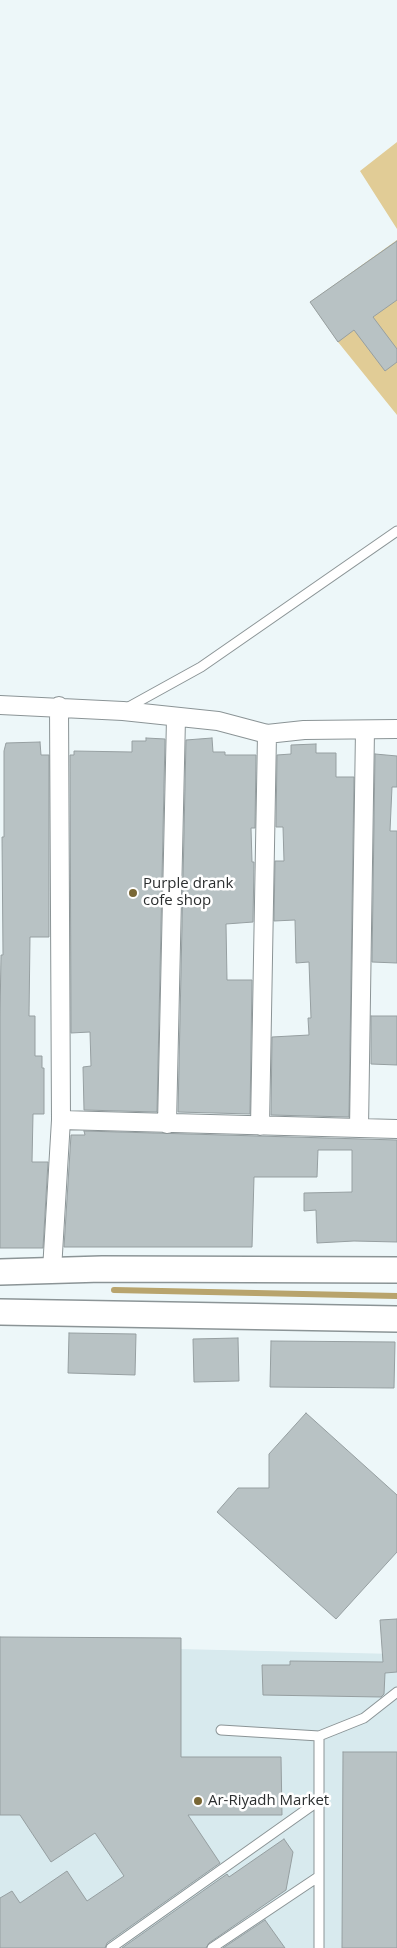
<!DOCTYPE html>
<style>
body{margin:0}
canvas{display:block;background:#edf7f9}
</style>
<canvas width="397" height="1948"></canvas>
<script>
const context = document.querySelector('canvas').getContext('2d');
context.lineJoin = 'round';
function fill(path, color) { context.fillStyle = color; context.fill(path, 'evenodd'); }
const shape = rows => new Path2D(rows.map(r => 'M' + r).join(''));
function stroke(path, color, width, dash) { context.strokeStyle = color; context.lineWidth = width; context.lineCap = dash ? 'butt' : 'round'; context.setLineDash(dash || []); context.stroke(path); }
function drawText(font, color, halo, rows, align = 'center') {
  context.font = font + ' "Open Sans",sans-serif'; context.lineWidth = 5; context.setLineDash([]); context.textBaseline = 'middle'; context.strokeStyle = halo; context.fillStyle = color; for (const [text, x, y, turn = 0] of rows) {
    context.save(); context.translate(x, y); context.rotate((+turn || 0) * Math.PI / 180); context.textAlign = isNaN(turn) ? turn : align; if (halo) context.strokeText(text, 0, 0); context.fillText(text, 0, 0); context.restore();
  }
}
fill(shape([
 [0,1645,397,1654,397,1948,0,1948]
]), '#d8eaee');
fill(shape([
 [397,142,397,229,360,171],
 [397,240,397,415,338,342,310,302]
]), '#e1cc96');
stroke(shape([
 [114,1290,397,1296]
]), '#b8a46d', 6);
const building = shape([
 [397,241,397,300,373,317,397,349,397,362,385,371,354,330,338,342,310,302,397,241],
 [146,738,165,739,157,1112,84,1110,83,1067,91,1066,90,1032,71,1033,70,755,74,755,74,751,132,752,132,741,146,741,146,738],
 [212,738,213,752,225,752,225,755,256,755,255,828,251,828,252,862,254,862,253,922,226,924,227,980,252,980,250,1114,178,1112,186,740,212,738],
 [40,742,41,755,49,755,49,937,30,937,29,1016,35,1016,35,1056,42,1056,42,1068,44,1068,44,1114,33,1114,32,1162,48,1162,43,1248,0,1248,0,1016,1,955,3,955,2,837,4,837,4,751,6,743,40,742],
 [316,744,316,753,336,753,336,777,354,777,349,1117,271,1115,272,1037,309,1035,308,1018,311,1018,309,962,296,963,295,920,274,921,275,861,284,861,283,827,276,827,277,755,291,754,291,745,316,744],
 [375,754,397,756,397,787,392,787,390,831,397,831,397,963,372,962,375,754],
 [371,1016,397,1016,397,1065,371,1064,371,1016],
 [84,1131,397,1140,397,1242,354,1241,317,1243,316,1210,304,1211,304,1193,352,1192,352,1150,318,1150,317,1177,254,1177,252,1247,64,1247,71,1135,85,1135,84,1131],
 [69,1333,136,1334,135,1375,68,1373,69,1333],
 [238,1338,239,1381,194,1382,193,1339,238,1338],
 [271,1341,395,1342,394,1388,270,1387,271,1341],
 [306,1413,397,1495,397,1552,336,1619,217,1512,238,1488,269,1488,269,1454,306,1413],
 [397,1619,397,1672,385,1673,384,1694,381,1697,263,1695,262,1665,290,1665,290,1661,383,1662,380,1620,397,1619],
 [0,1637,181,1638,181,1757,281,1757,282,1815,188,1815,220,1863,107,1943,105,1948,0,1948,0,1898,12,1891,20,1903,67,1871,87,1901,124,1876,95,1833,51,1862,20,1815,0,1815,0,1637],
 [343,1752,397,1752,397,1948,342,1948,343,1752],
 [284,1839,293,1852,286,1890,209,1943,206,1948,122,1948,227,1874,229,1877,284,1839],
 [265,1920,285,1948,223,1948,265,1920]
]);
fill(building, '#b8c2c4');
stroke(building, '#969fa1', 1);
const lane = shape([
 [125,709,201,667,397,531],
 [221,1730,319,1736],
 [111,1948,317,1802],
 [212,1948,318,1877],
 [319,1948,319,1736,364,1718,397,1692]
]);
const street = shape([
 [0,705,123,711,218,721,267,734,304,730,397,729],
 [61,1120,397,1129],
 [167,1124,176,718],
 [260,1126,267,734],
 [359,1128,365,730],
 [52,1270,61,1120,59,706]
]);
const secondary = shape([
 [0,1272,102,1269,397,1270],
 [0,1312,397,1319]
]);
stroke(lane, '#8b9496', 11);
stroke(street, '#8b9496', 20);
stroke(secondary, '#8b9496', 28);
stroke(lane, '#fff', 9);
stroke(street, '#fff', 18);
stroke(secondary, '#fff', 25);
for (const [x, y, r, color] of [
 [133,893,5,"#796735"],
 [198,1801,5,"#796735"]
]) { const dot = new Path2D(); dot.arc(x, y, r, 0, 2 * Math.PI); context.fillStyle = color; context.fill(dot); stroke(dot, '#fff', 2); }
drawText('15px', '#2c2f30', '#fff', [
 ["Purple drank",143,884],
 ["cofe shop",143,901],
 ["Ar-Riyadh Market",208,1801]
], 'left');
</script>
